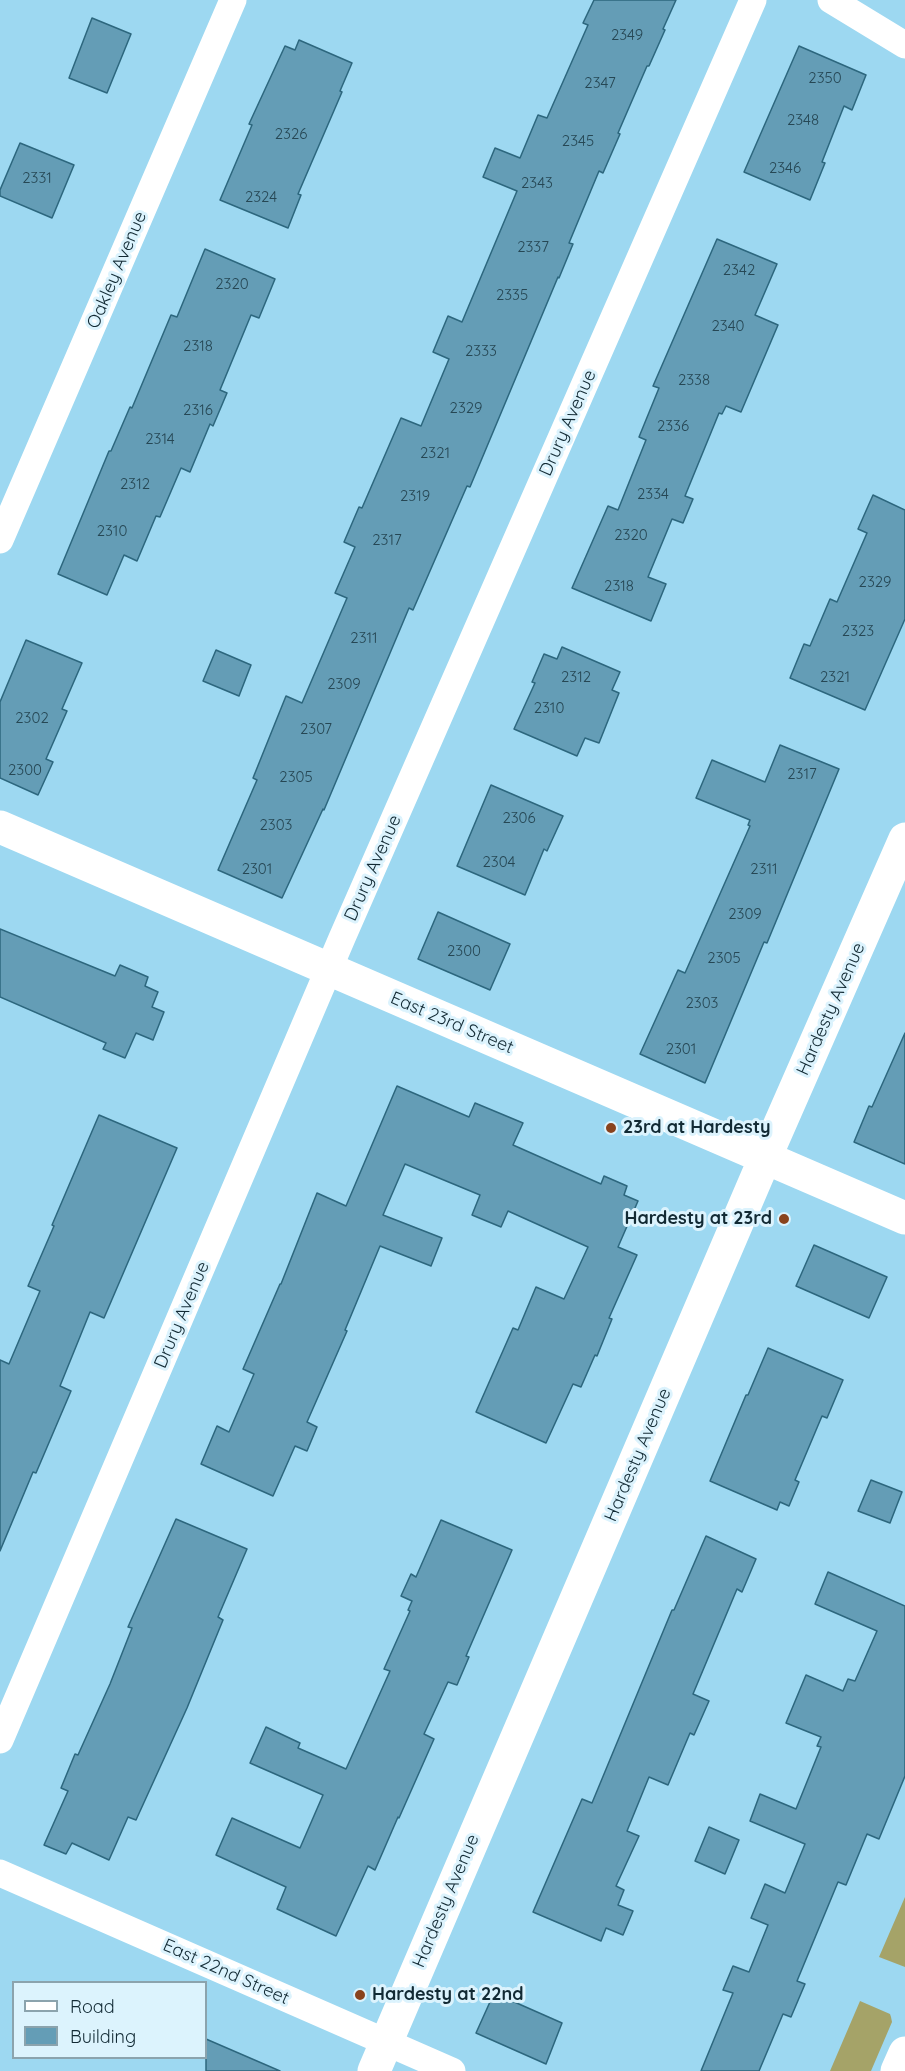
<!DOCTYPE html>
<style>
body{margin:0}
#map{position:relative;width:905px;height:2071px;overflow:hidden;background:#9dd8f1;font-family:Quicksand,sans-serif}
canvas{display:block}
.legend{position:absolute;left:12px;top:1981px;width:195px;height:78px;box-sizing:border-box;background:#dcf3fd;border:2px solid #8ba3ad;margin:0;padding:8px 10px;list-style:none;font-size:18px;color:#122a34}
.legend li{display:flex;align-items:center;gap:12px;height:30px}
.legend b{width:30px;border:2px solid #8ba3ad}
</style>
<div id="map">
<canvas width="905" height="2071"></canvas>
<ul class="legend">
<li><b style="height:8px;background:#fff"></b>Road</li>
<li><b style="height:16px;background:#649db6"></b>Building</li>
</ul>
</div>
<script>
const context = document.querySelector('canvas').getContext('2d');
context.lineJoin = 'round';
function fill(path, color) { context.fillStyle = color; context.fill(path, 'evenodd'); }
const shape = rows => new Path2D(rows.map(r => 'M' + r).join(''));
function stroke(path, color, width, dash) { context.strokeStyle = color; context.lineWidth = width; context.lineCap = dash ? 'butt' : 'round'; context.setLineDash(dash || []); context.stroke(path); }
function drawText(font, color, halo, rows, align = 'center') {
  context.font = font + ' Quicksand,sans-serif'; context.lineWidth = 6; context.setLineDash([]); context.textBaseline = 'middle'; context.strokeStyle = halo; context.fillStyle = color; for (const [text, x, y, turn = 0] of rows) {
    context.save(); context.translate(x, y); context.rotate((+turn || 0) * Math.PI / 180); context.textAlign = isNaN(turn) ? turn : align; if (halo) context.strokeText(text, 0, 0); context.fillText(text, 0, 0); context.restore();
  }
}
fill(shape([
 [905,1897,905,1967,879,1957],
 [860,2001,890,2014,891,2017,892,2022,871,2071,830,2071]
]), '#a5a368');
const building = shape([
 [594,0,676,0,663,29,665,30,649,66,647,66,618,133,620,134,603,173,599,171,569,243,573,244,559,278,558,277,470,487,467,486,413,610,409,608,324,810,323,809,282,898,218,870,257,780,253,778,286,696,302,703,347,598,335,593,355,547,344,542,359,507,362,508,401,418,421,426,449,359,433,352,448,316,462,322,517,191,483,177,495,148,520,158,538,115,547,118,588,25,583,23,594,0],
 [92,18,131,34,107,93,69,78,92,18],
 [299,40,352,63,340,91,342,92,298,194,301,195,288,228,220,200,252,125,249,124,285,46,295,50,299,40],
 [799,46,866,75,852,110,844,106,822,162,825,163,810,200,744,172,799,46],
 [20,143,74,165,52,218,0,196,0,190,20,143],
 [717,239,777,264,755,315,778,325,741,412,726,406,722,414,719,413,685,496,693,499,683,523,672,519,648,577,666,584,651,621,572,588,608,506,618,510,646,440,639,437,659,388,653,386,717,239],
 [205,249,275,279,259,318,251,315,220,390,227,393,213,426,210,424,190,472,181,468,160,517,156,516,137,561,124,555,107,595,58,574,109,451,111,451,130,407,132,408,171,315,177,317,205,249],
 [873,495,905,510,905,619,865,710,790,678,804,644,810,646,830,599,837,602,867,533,858,529,873,495],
 [26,640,82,663,62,709,67,711,46,759,53,762,38,795,0,778,0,702,26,640],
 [562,647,620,672,612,690,619,693,599,743,585,738,577,756,514,729,535,683,532,682,544,654,557,659,562,647],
 [216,650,251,665,239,696,203,681,216,650],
 [780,745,839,769,767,943,764,942,705,1083,640,1054,678,970,685,973,750,826,748,825,750,820,696,798,712,760,765,782,780,745],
 [491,785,563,816,547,851,544,849,525,895,457,866,491,785],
 [438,912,510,944,490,990,418,959,438,912],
 [0,929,115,976,120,965,148,977,145,986,158,992,152,1007,164,1012,153,1040,136,1033,125,1058,103,1049,106,1043,0,997,0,929],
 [905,1033,905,1164,854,1142,869,1106,872,1107,905,1033],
 [397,1086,469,1117,475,1103,523,1123,513,1145,601,1184,604,1176,627,1186,624,1195,638,1201,618,1247,637,1255,609,1318,612,1319,597,1356,595,1355,581,1387,573,1384,546,1443,476,1412,513,1328,518,1330,536,1287,564,1299,588,1247,508,1211,501,1227,472,1215,480,1195,405,1164,383,1215,442,1238,431,1266,380,1246,345,1330,347,1331,307,1422,317,1427,307,1451,295,1446,273,1496,201,1464,217,1426,229,1432,254,1374,243,1369,280,1284,281,1284,317,1193,346,1206,397,1086],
 [99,1115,177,1148,104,1318,90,1312,60,1386,71,1391,36,1473,33,1472,0,1551,0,1360,9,1364,40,1291,28,1286,54,1226,52,1225,99,1115],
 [814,1245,887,1277,869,1318,796,1286,814,1245],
 [768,1348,843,1380,827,1418,822,1416,795,1480,799,1482,789,1506,780,1502,777,1510,710,1481,746,1395,748,1395,768,1348],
 [871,1480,902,1492,890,1523,858,1511,871,1480],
 [176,1519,247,1549,218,1617,223,1620,187,1708,136,1820,128,1817,109,1860,72,1843,66,1854,44,1845,68,1791,61,1788,75,1754,78,1755,110,1684,132,1628,128,1627,176,1519],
 [441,1520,512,1550,466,1656,469,1657,457,1685,448,1682,424,1734,434,1739,399,1818,398,1817,375,1870,368,1866,336,1936,277,1909,286,1887,216,1855,232,1818,300,1848,323,1795,250,1763,266,1727,300,1743,298,1748,346,1769,390,1671,384,1669,410,1611,408,1610,412,1601,401,1596,411,1574,416,1577,441,1520],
 [706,1536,756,1559,742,1592,737,1589,693,1694,709,1701,694,1735,690,1733,668,1785,649,1777,627,1831,639,1836,616,1886,624,1890,618,1905,633,1911,623,1935,606,1928,601,1941,533,1912,582,1799,592,1803,672,1610,674,1610,706,1536],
 [828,1572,905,1606,905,1776,879,1839,867,1834,846,1885,838,1882,797,1981,805,1984,791,2017,783,2014,759,2071,701,2071,733,1993,723,1990,733,1966,749,1972,768,1925,751,1918,765,1884,785,1893,805,1844,750,1821,760,1794,796,1809,821,1747,817,1746,821,1737,786,1723,806,1675,843,1691,848,1679,855,1681,877,1631,815,1604,828,1572],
 [709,1827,739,1840,725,1874,695,1861,709,1827],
 [494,1993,562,2023,546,2064,476,2033,494,1993],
 [206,2039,280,2071,206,2071,206,2039]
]);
fill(building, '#649db6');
stroke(building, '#2d677e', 1.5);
stroke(shape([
 [831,0,905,45],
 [0,540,233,0],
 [0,1740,342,938,753,0],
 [0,1873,452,2071]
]), '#fff', 27);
stroke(shape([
 [897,2071,905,2053]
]), '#fff', 33);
stroke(shape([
 [0,827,905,1218],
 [374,2071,765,1158,905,839]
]), '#fff', 33);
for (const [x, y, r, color] of [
 [611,1128,6,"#89431d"],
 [784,1219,6,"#89431d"],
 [360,1995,6,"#89431d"]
]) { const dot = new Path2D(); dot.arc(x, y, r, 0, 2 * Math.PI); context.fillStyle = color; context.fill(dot); stroke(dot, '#dcf3fd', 2); }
drawText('15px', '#264754', null, [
 ["2349",627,35],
 ["2350",825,78],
 ["2347",600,83],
 ["2348",803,120],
 ["2326",291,134],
 ["2345",578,141],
 ["2346",785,168],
 ["2331",37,178],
 ["2343",537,183],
 ["2324",261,197],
 ["2337",533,247],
 ["2342",739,270],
 ["2320",232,284],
 ["2335",512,295],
 ["2340",728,326],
 ["2318",198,346],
 ["2333",481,351],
 ["2338",694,380],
 ["2329",466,408],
 ["2316",198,410],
 ["2336",673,426],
 ["2314",160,439],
 ["2321",435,453],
 ["2312",135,484],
 ["2334",653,494],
 ["2319",415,496],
 ["2310",112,531],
 ["2320",631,535],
 ["2317",387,540],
 ["2329",875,582],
 ["2318",619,586],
 ["2323",858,631],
 ["2311",364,638],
 ["2312",576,677],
 ["2321",835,677],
 ["2309",344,684],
 ["2310",549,708],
 ["2302",32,718],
 ["2307",316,729],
 ["2300",25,770],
 ["2317",802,774],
 ["2305",296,777],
 ["2306",519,818],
 ["2303",276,825],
 ["2304",499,862],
 ["2301",257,869],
 ["2311",764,869],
 ["2309",745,914],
 ["2300",464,951],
 ["2305",724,958],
 ["2303",702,1003],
 ["2301",681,1049]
]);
drawText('18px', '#122a34', '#dcf3fd', [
 ["Oakley Avenue",117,270,-67],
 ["Drury Avenue",568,423,-66],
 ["Drury Avenue",373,868,-66],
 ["Hardesty Avenue",831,1009,-66],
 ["East 23rd Street",452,1023,23],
 ["Drury Avenue",182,1315,-67],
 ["Hardesty Avenue",638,1455,-67],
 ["Hardesty Avenue",446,1901,-67],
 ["East 22nd Street",226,1972,24]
]);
drawText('bold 18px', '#122a34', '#dcf3fd', [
 ["23rd at Hardesty",623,1128],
 ["Hardesty at 23rd",772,1219,"right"],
 ["Hardesty at 22nd",372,1995]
], 'left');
</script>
